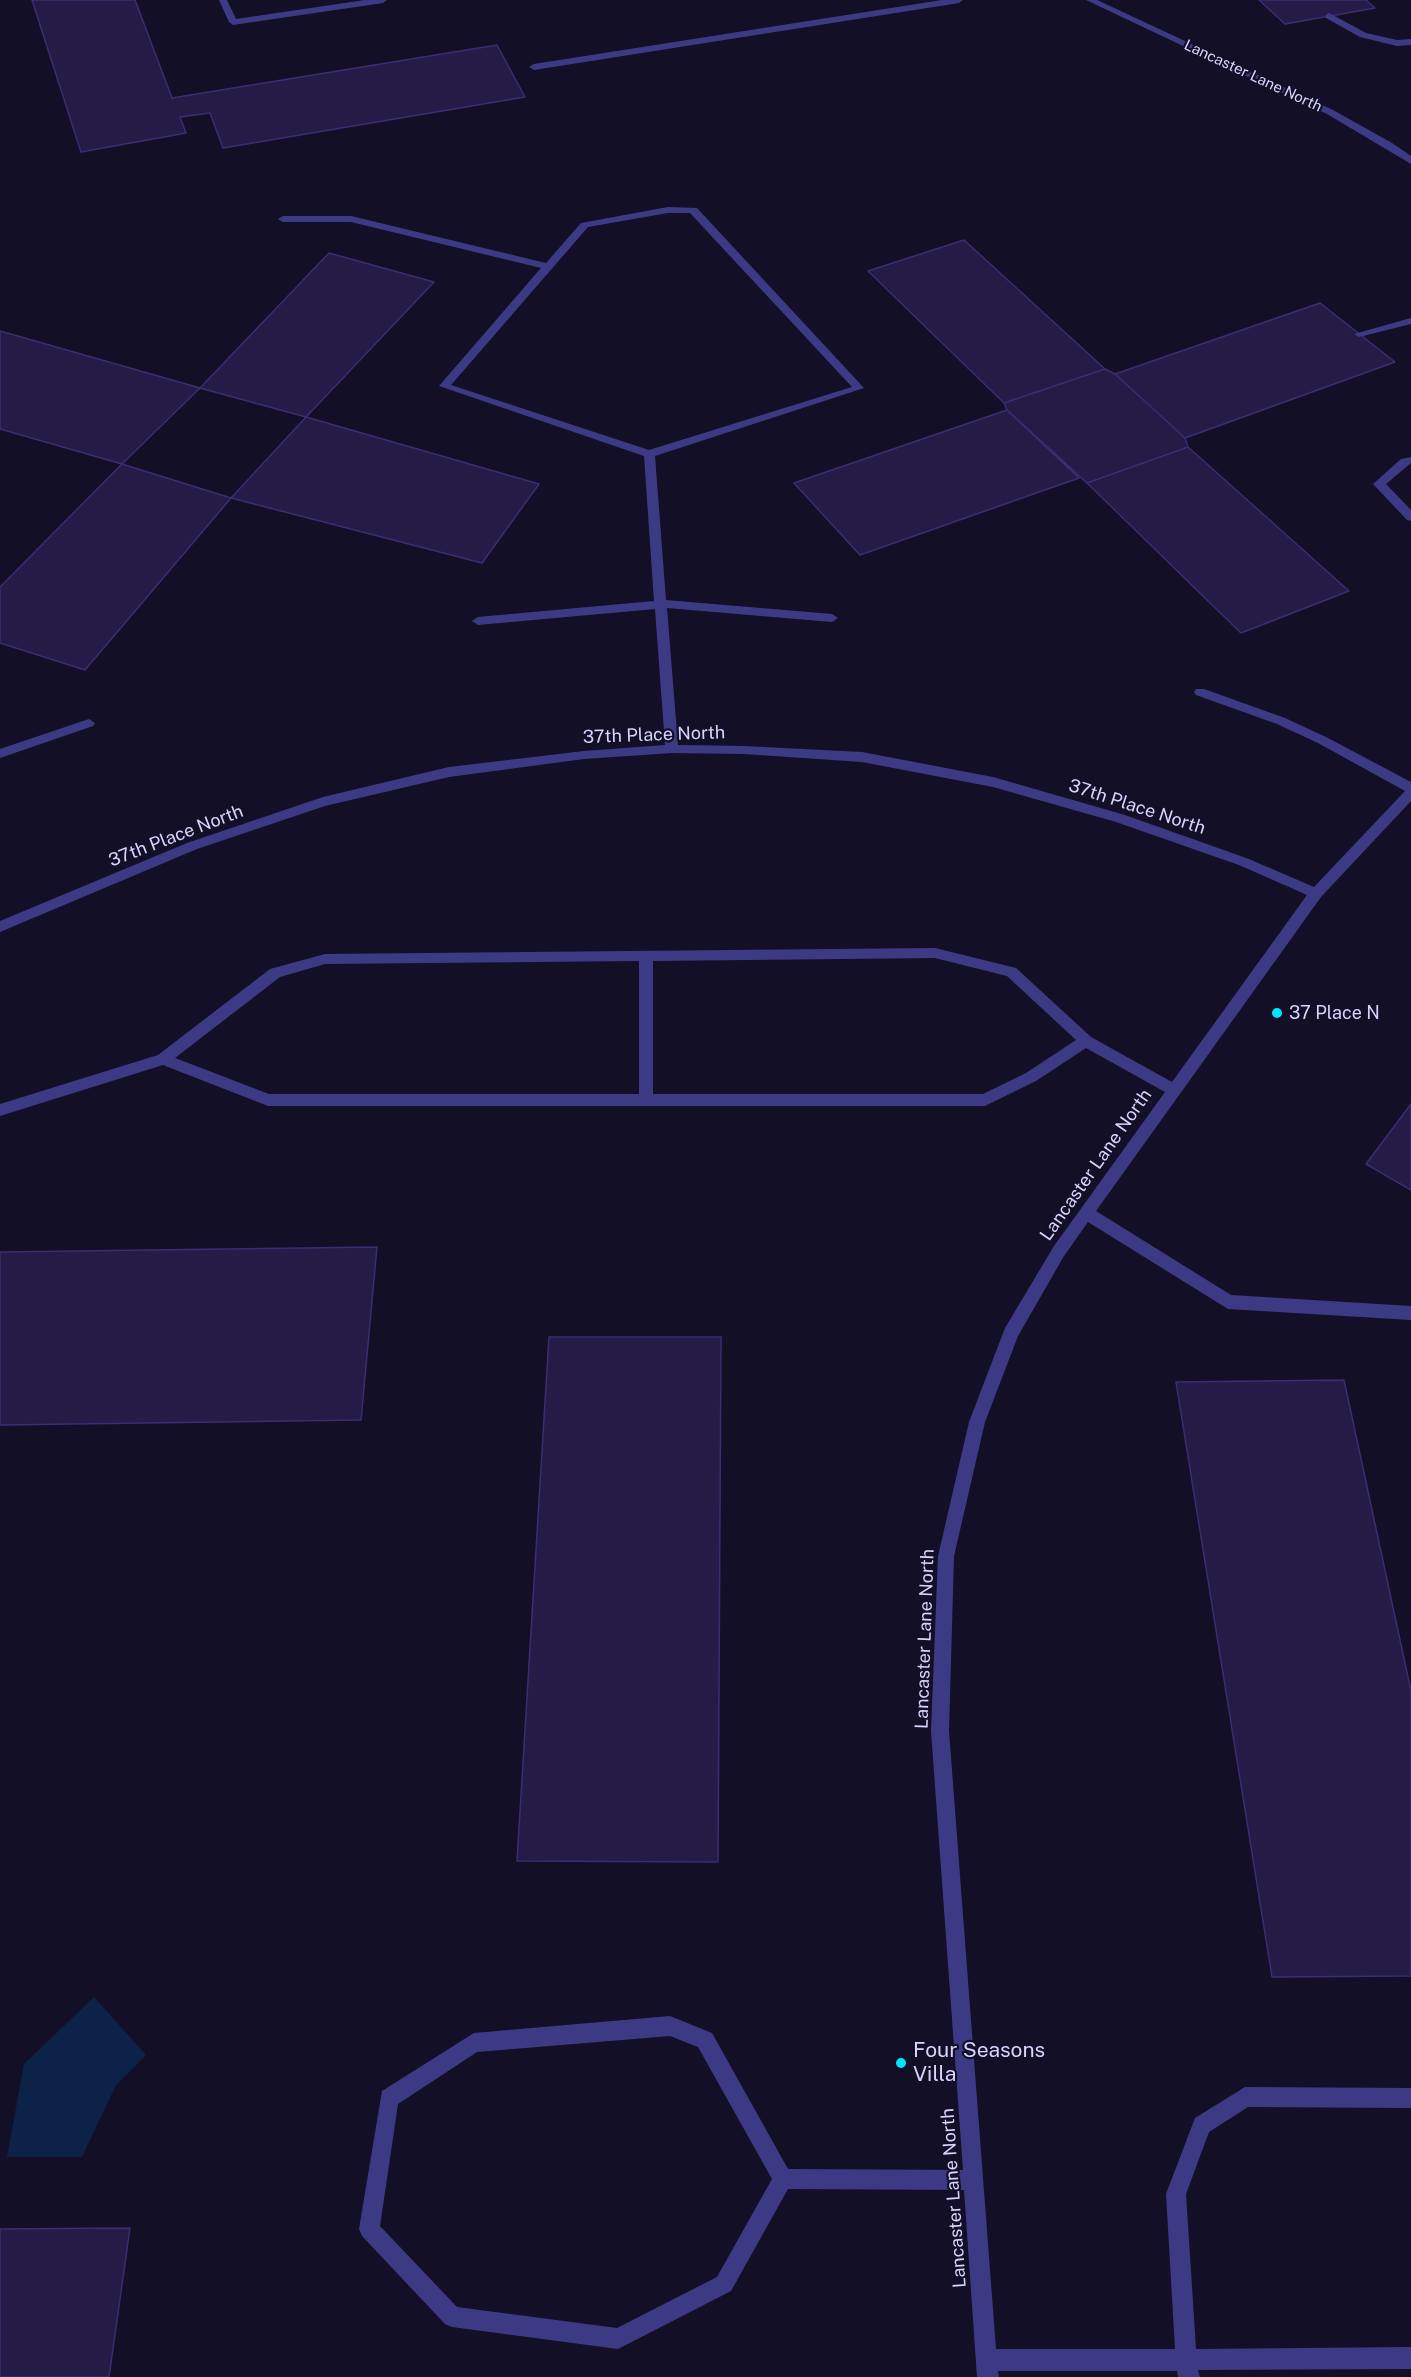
<!DOCTYPE html>
<style>
body{margin:0}
canvas{display:block;background:#130f26}
</style>
<canvas width="1411" height="2377"></canvas>
<script>
const context = document.querySelector('canvas').getContext('2d');
context.lineJoin = 'round';
function fill(path, color) { context.fillStyle = color; context.fill(path, 'evenodd'); }
const shape = rows => new Path2D(rows.map(r => 'M' + r).join(''));
function stroke(path, color, width, dash) { context.strokeStyle = color; context.lineWidth = width; context.lineCap = dash ? 'butt' : 'round'; context.setLineDash(dash || []); context.stroke(path); }
function drawText(font, color, halo, rows, align = 'center') {
  context.font = font + ' "Public Sans",sans-serif'; context.lineWidth = 4.5; context.setLineDash([]); context.textBaseline = 'middle'; context.strokeStyle = halo; context.fillStyle = color; for (const [text, x, y, turn = 0] of rows) {
    context.save(); context.translate(x, y); context.rotate((+turn || 0) * Math.PI / 180); context.textAlign = isNaN(turn) ? turn : align; if (halo) context.strokeText(text, 0, 0); context.fillText(text, 0, 0); context.restore();
  }
}
fill(shape([
 [94,1997,146,2055,116,2085,82,2157,7,2157,24,2064]
]), '#0c2248');
const building = shape([
 [32,0,135,0,172,98,497,45,525,97,223,148,210,113,180,117,186,133,81,152,32,0],
 [1259,0,1366,0,1375,8,1285,24,1259,0],
 [964,240,1105,369,1004,403,868,271,964,240],
 [329,253,434,282,306,417,200,388,329,253],
 [1320,303,1395,362,1185,438,1115,374,1320,303],
 [0,331,200,388,122,464,0,429,0,331],
 [1105,369,1115,374,1185,438,1188,447,1087,483,1007,410,1004,403,1105,369],
 [1007,410,1079,478,860,555,794,483,1007,410],
 [306,417,539,484,482,563,231,498,306,417],
 [1188,447,1349,591,1241,633,1087,483,1188,447],
 [122,464,231,498,85,670,0,643,0,587,122,464],
 [1411,1104,1411,1190,1366,1164,1411,1104],
 [377,1247,361,1420,0,1425,0,1252,377,1247],
 [549,1337,721,1337,718,1862,517,1861,549,1337],
 [1344,1380,1411,1691,1411,1976,1272,1977,1176,1382,1344,1380],
 [130,2228,109,2377,0,2377,0,2229,130,2228]
]);
fill(building, '#241b47');
stroke(building, '#3b2d73', 1.5);
fill(shape([
 [219,0,227,0,236,19,365,0,387,0,383,3,233,25,229,22,219,0],
 [942,0,963,0,959,3,534,70,529,67,534,64,942,0],
 [1086,0,1097,0,1333,110,1392,143,1411,156,1411,164,1327,114,1086,0],
 [1329,13,1366,33,1397,40,1411,39,1411,45,1397,46,1360,37,1326,18,1325,16,1329,13],
 [668,207,697,208,864,388,655,456,666,600,832,614,838,618,832,622,667,608,678,745,744,746,862,752,993,777,1125,815,1249,859,1314,887,1405,791,1318,743,1277,724,1196,695,1194,692,1196,689,1204,689,1285,718,1326,737,1411,782,1411,801,1321,897,1096,1211,1231,1295,1411,1306,1411,1320,1228,1309,1088,1222,1064,1256,1018,1336,985,1422,954,1556,949,1731,996,2349,1175,2349,1166,2194,1195,2118,1245,2087,1411,2088,1411,2108,1248,2107,1209,2132,1186,2194,1196,2349,1411,2347,1411,2369,1198,2370,1200,2377,1178,2377,1177,2371,998,2371,999,2377,977,2377,964,2190,788,2189,731,2291,618,2349,452,2327,445,2324,362,2236,359,2229,382,2091,474,2033,670,2016,712,2033,788,2169,963,2170,931,1731,938,1556,969,1422,1005,1328,1054,1246,1165,1092,1086,1048,1036,1081,985,1106,268,1106,163,1065,0,1116,0,1104,158,1055,270,969,325,954,935,948,1016,968,1091,1037,1172,1082,1307,895,1239,865,1116,822,993,787,862,762,744,754,672,753,584,759,449,777,325,806,197,849,0,932,0,921,187,843,323,797,449,767,584,751,665,745,655,609,478,625,472,621,478,617,654,601,644,456,439,386,541,268,351,222,283,222,278,219,283,216,351,216,546,263,581,223,668,207],
 [668,213,690,213,852,387,649,450,451,385,588,227,668,213],
 [935,958,1007,976,1076,1040,1026,1073,983,1094,653,1094,653,961,935,958],
 [639,961,639,1094,269,1094,175,1058,280,977,325,964,639,961],
 [670,2036,698,2047,772,2179,717,2277,617,2328,457,2307,380,2226,398,2104,477,2052,670,2036],
 [1411,318,1411,324,1359,337,1354,334,1411,318],
 [1411,457,1411,463,1386,484,1411,510,1411,521,1407,520,1373,484,1401,459,1411,457],
 [89,719,95,723,93,726,0,758,0,749,89,719]
]), '#3d3a85');
for (const [x, y, r, color] of [
 [1277,1013,6,"#00e5ff"],
 [901,2063,6,"#00e5ff"]
]) { const dot = new Path2D(); dot.arc(x, y, r, 0, 2 * Math.PI); context.fillStyle = color; context.fill(dot); stroke(dot, '#130f26', 2); }
drawText('15px', '#d9d4ff', '#130f26', [
 ["Lancaster Lane North",1253,76,25]
]);
drawText('18px', '#d9d4ff', '#130f26', [
 ["37th Place North",654,735,-2],
 ["37th Place North",1137,807,18],
 ["37th Place North",176,836,-21],
 ["Lancaster Lane North",1096,1165,-55],
 ["Lancaster Lane North",925,1639,-88],
 ["Lancaster Lane North",954,2198,-94]
]);
drawText('18px', '#d9d4ff', '#130f26', [
 ["37 Place N",1289,1013]
], 'left');
drawText('21px', '#d9d4ff', '#130f26', [
 ["Four Seasons",913,2051],
 ["Villa",913,2075]
], 'left');
</script>
